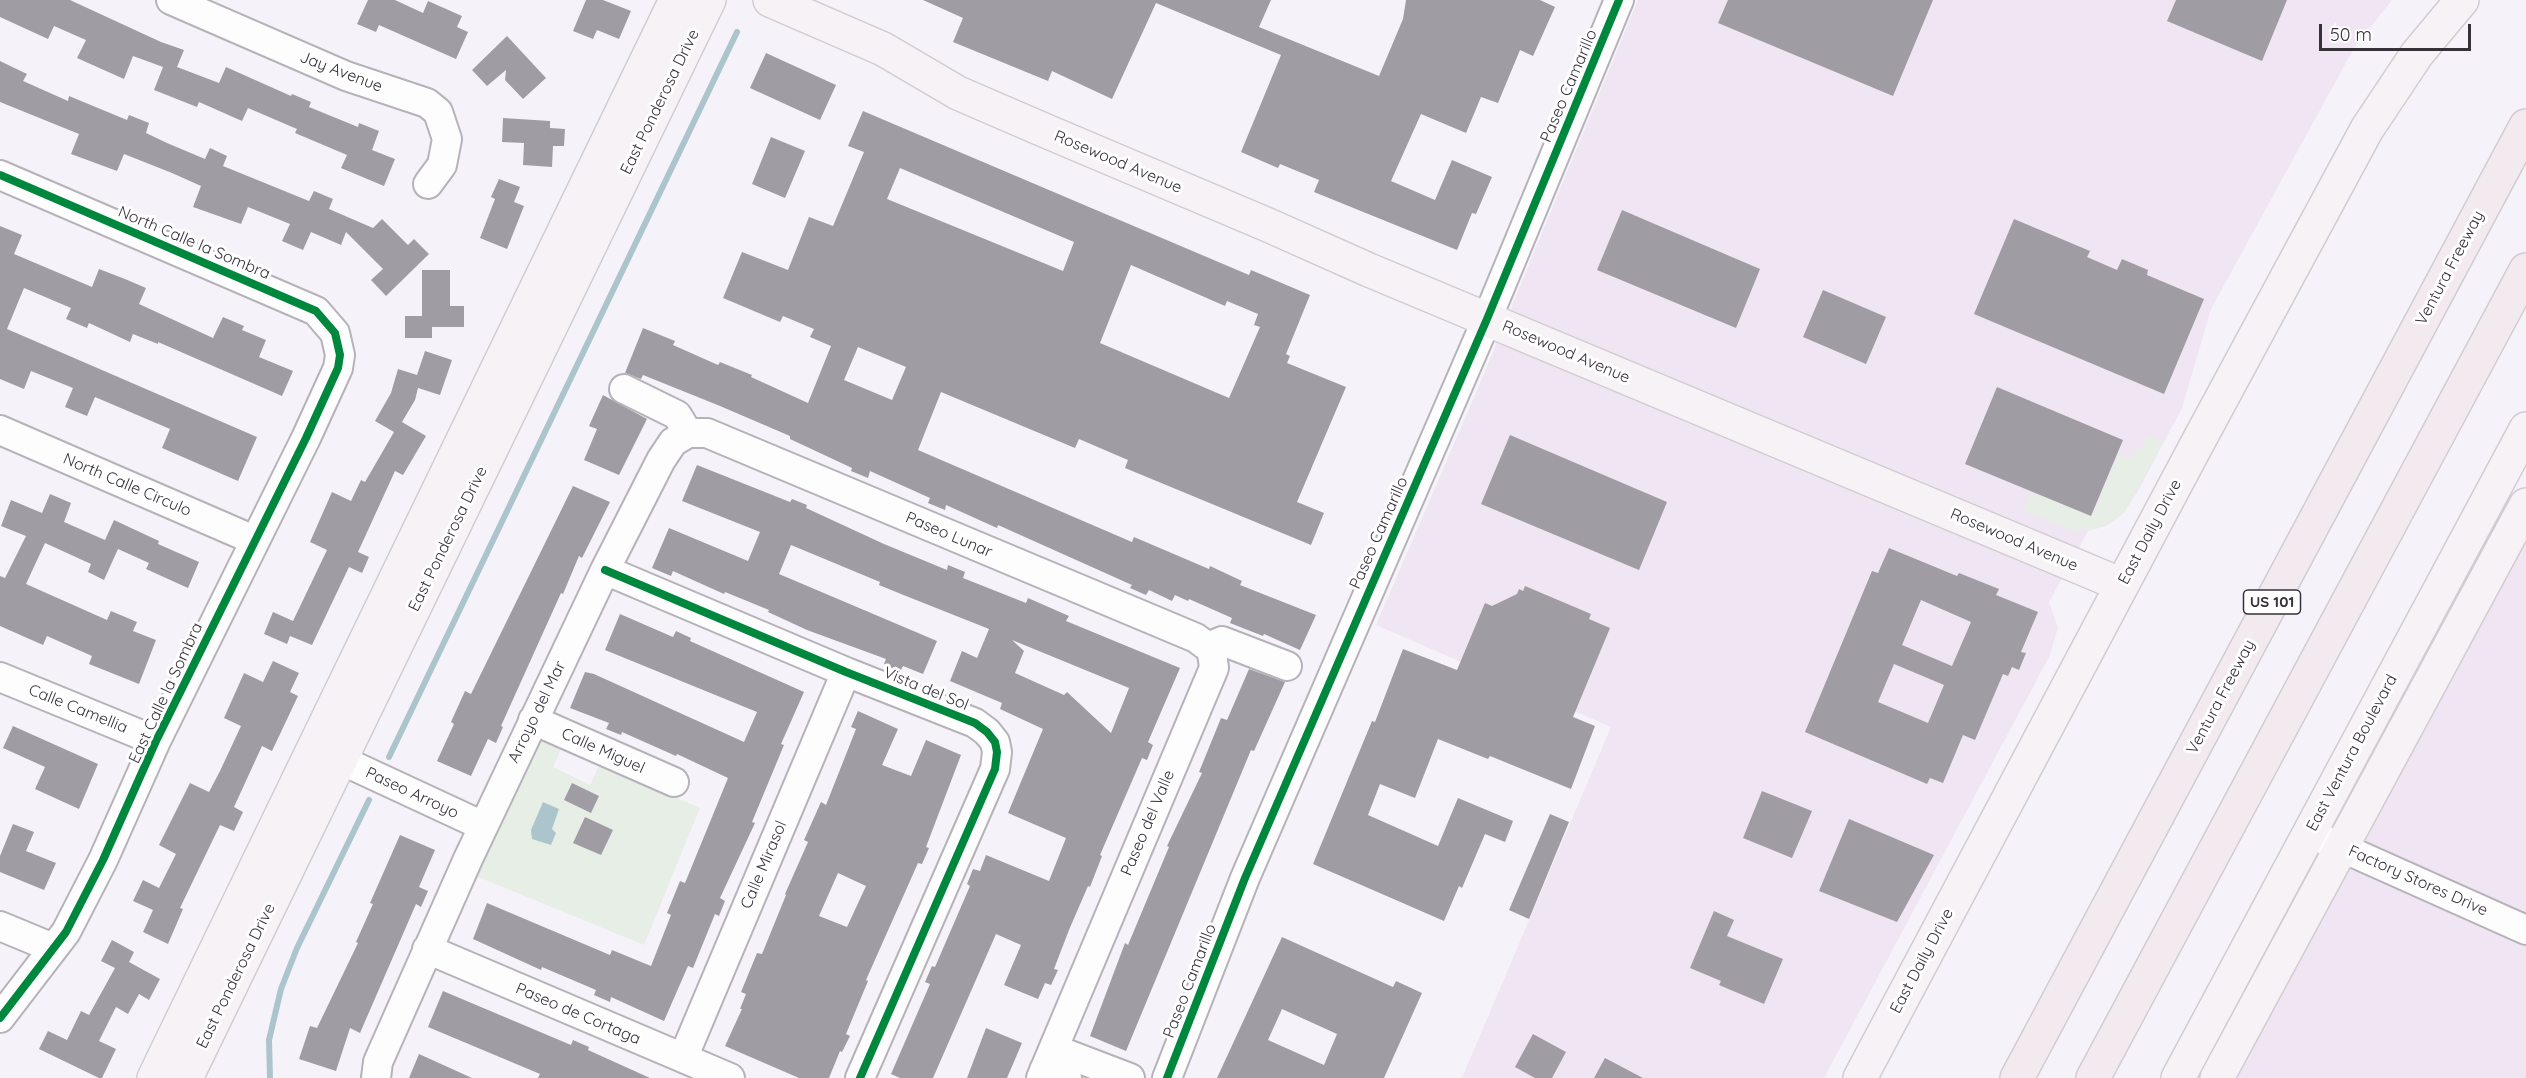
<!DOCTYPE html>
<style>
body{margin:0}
#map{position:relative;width:2526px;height:1078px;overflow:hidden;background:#f6f2fa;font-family:Quicksand,sans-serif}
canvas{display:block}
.scale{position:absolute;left:2319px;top:24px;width:152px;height:27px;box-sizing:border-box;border:3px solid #363039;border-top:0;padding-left:8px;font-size:18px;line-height:21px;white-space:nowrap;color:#363039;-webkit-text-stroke:4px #fff;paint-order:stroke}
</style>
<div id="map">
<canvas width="2526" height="1078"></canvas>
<div class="scale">50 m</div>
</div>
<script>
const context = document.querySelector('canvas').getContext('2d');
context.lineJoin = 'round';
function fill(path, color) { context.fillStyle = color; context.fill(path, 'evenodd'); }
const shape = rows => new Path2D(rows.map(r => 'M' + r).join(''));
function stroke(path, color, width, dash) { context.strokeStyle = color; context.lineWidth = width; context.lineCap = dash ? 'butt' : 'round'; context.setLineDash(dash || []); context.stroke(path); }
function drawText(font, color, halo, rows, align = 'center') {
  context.font = font + ' Quicksand,sans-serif'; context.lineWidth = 6; context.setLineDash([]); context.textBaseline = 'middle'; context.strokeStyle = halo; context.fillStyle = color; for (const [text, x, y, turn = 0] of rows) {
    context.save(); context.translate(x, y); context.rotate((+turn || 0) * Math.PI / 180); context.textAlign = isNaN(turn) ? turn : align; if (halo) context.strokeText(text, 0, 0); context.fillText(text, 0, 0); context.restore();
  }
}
fill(shape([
 [1638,0,2392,0,2354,48,2211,309,2182,408,2139,489,2123,514,2106,526,2088,531,2049,602,2058,628,2049,657,1824,1078,1462,1078,1611,727,1376,625,1481,381],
 [2526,523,2526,1078,2231,1078]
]), '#f0e5f2');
fill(shape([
 [2148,435,2164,442,2123,514,2106,526,2089,530,2073,531,2023,510,2031,492,2092,516,2119,453,2131,458,2136,449,2141,449],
 [540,738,562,747,553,767,590,785,600,764,700,808,644,945,476,876]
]), '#e6eee6');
fill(shape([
 [543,802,559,809,552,829,556,833,551,845,532,839,531,830]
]), '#acc5cd');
stroke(shape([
 [389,757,737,32],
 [270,1078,269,1040,281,989,297,948,369,800]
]), '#acc5cd', 6);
fill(shape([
 [0,0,70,0,161,42,184,50,177,67,219,83,226,67,291,96,292,94,311,102,309,107,358,127,359,123,379,131,372,150,395,159,384,186,341,168,347,155,295,133,297,129,248,108,242,121,199,102,197,107,154,90,163,67,133,56,124,79,77,58,86,40,54,26,48,39,0,17],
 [368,0,395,0,423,13,428,1,462,16,457,27,468,32,456,59,379,25,376,32,357,24],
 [586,0,603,0,631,11,619,39,597,30,593,39,573,31],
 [923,0,1271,0,1259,27,1379,76,1403,19,1406,0,1540,0,1555,7,1533,56,1520,50,1498,103,1481,97,1466,133,1421,114,1391,181,1435,200,1452,160,1492,177,1476,214,1472,213,1457,250,1314,192,1319,180,1280,164,1278,168,1241,152,1281,55,1156,3,1112,99,1052,71,1048,81,953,42,963,18],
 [1728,0,1933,0,1893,96,1718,23],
 [2176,0,2287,0,2262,61,2167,21],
 [507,36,546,78,523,99,505,80,506,70,487,86,472,70],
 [766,53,836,85,820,120,750,88],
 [0,61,27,74,23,81,68,101,69,96,127,120,129,115,149,123,146,133,167,143,205,159,210,148,227,156,223,166,309,201,314,191,333,199,329,209,373,228,382,219,408,245,414,239,429,254,386,296,371,280,383,269,346,232,341,245,311,232,303,250,282,241,290,224,248,207,241,224,193,207,201,186,172,173,124,154,117,171,71,154,79,134,0,102],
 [863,111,1249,275,1251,270,1310,295,1286,354,1290,356,1287,363,1346,387,1297,502,1324,513,1311,545,1125,468,1128,460,1079,439,1075,448,941,392,918,450,1132,542,1134,537,1209,569,1210,566,1242,581,1240,585,1316,615,1300,650,1264,634,1263,636,1230,623,1232,618,1189,599,1188,601,1175,595,1172,601,1149,590,1146,595,1130,588,1132,585,998,525,997,528,946,505,945,510,928,503,930,498,870,471,868,478,851,471,852,468,790,439,790,436,720,406,643,375,641,379,625,373,643,328,675,341,673,345,718,365,720,362,752,375,751,377,808,403,831,346,810,337,814,329,783,316,780,322,723,298,742,252,788,270,809,217,833,226,864,152,848,146],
 [900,168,1074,242,1063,271,887,199],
 [1131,265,1225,306,1227,301,1258,314,1254,325,1260,327,1229,398,1100,343],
 [858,347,906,367,892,400,844,380],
 [503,118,550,121,550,128,565,129,564,146,553,146,552,167,523,165,524,143,502,142],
 [771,137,805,151,785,198,752,184],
 [499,179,520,187,514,202,524,206,507,249,480,238,495,199,491,197],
 [1622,210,1760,269,1736,328,1597,270],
 [2014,219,2090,251,2087,257,2117,270,2122,259,2148,270,2147,275,2204,299,2164,394,1974,314],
 [0,226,22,235,14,254,92,287,99,269,125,279,146,288,139,304,213,338,223,317,244,326,242,330,266,340,259,357,293,371,282,396,158,342,158,344,133,334,130,342,89,323,87,328,66,319,71,308,24,288,7,329,257,437,238,481,162,448,170,429,95,397,87,416,65,407,73,388,31,371,24,389,0,379],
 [422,270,450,270,450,306,464,306,464,327,432,327,432,338,405,338,405,316,422,316],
 [1823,290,1886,317,1866,364,1803,337],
 [425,351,452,360,440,395,418,388,415,400,402,422,426,436,403,475,395,471,358,552,369,557,362,573,349,567,312,645,290,636,287,644,264,634,273,612,293,621,327,550,310,542,332,492,351,501,361,480,365,482,394,432,375,421,391,393,398,369,417,375],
 [1997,387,2123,440,2091,516,1965,464],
 [603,395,647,419,619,475,584,460,597,429,589,426],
 [1510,435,1667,502,1639,570,1481,504],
 [697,465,790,502,792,499,807,505,806,508,884,544,947,570,948,565,965,572,963,578,1026,603,1028,598,1069,616,1066,621,1180,668,1148,742,1153,745,1147,760,1142,758,1100,855,1102,856,1090,887,1088,886,1069,930,1054,969,1058,970,1051,985,1045,983,1038,999,1004,985,1021,945,996,934,933,1078,900,1078,891,1074,930,984,925,982,932,966,935,967,970,886,967,884,973,869,980,871,986,855,1049,881,1066,838,1008,813,1043,729,1000,709,1002,703,950,681,962,651,977,658,989,629,901,594,879,585,880,582,791,545,779,574,937,641,923,674,903,666,900,672,884,664,886,659,807,630,768,612,769,610,725,592,724,594,673,571,671,576,652,568,669,528,748,561,760,532,682,501],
 [1012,640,1129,688,1111,733,1067,692,1064,695,1015,673,1024,651],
 [573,486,610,502,582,558,579,556,563,594,561,593,501,726,503,727,496,743,488,739,471,776,437,761,454,724,451,722,465,691,471,694],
 [50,494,71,503,64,522,105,540,114,520,159,541,158,544,199,562,188,588,146,569,149,563,118,549,104,580,88,572,91,564,45,543,26,584,107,620,111,611,137,622,133,631,156,640,139,684,89,664,92,656,47,636,43,645,0,626,0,576,5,578,26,536,1,526,11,500,42,513],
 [1889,548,1957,576,1959,573,1999,589,1996,595,2038,612,2021,652,2026,653,2019,670,2012,667,2008,676,2003,674,1975,740,1963,735,1943,783,1930,778,1927,784,1805,732,1872,571,1878,573],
 [1921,600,1971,622,1952,666,1902,645],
 [1894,664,1944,685,1928,723,1878,702],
 [1525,586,1591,614,1589,619,1610,628,1573,717,1595,726,1571,789,1490,756,1488,759,1438,739,1415,798,1380,784,1368,815,1438,846,1458,798,1513,821,1505,842,1485,834,1462,888,1459,886,1444,921,1313,864,1372,721,1375,722,1403,649,1457,670,1485,603,1492,606,1517,594,1519,589,1523,591],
 [620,614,673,637,676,631,691,638,690,641,804,692,781,744,784,745,752,822,755,823,720,898,725,901,719,916,715,914,693,968,688,966,664,1021,611,997,610,1002,594,995,596,990,542,967,541,970,473,939,487,903,610,955,612,950,651,966,671,915,667,913,680,881,685,883,728,778,677,754,676,756,622,732,621,735,606,729,609,723,570,708,585,672,594,674,744,742,757,712,605,650],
 [273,661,299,673,290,692,298,696,272,751,262,746,234,807,243,812,234,831,220,825,180,908,183,909,168,944,143,932,153,910,133,901,143,880,159,888,176,854,159,845,190,783,209,792,220,771,241,726,224,718,244,673,263,682],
 [1249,669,1285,682,1254,751,1251,750,1126,1051,1090,1036,1125,943,1128,945,1169,847,1167,846,1202,773,1199,772,1221,718,1227,720],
 [858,711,898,729,882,765,911,776,926,740,961,755,926,847,929,848,922,864,918,863,866,980,868,981,846,1034,850,1036,842,1052,840,1051,829,1078,799,1078,725,1046,742,1009,740,1009,746,994,741,992,757,953,762,954,786,895,785,894,808,842,804,840,821,802,826,805,856,729,851,727],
 [838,873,866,886,847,927,819,916],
 [13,726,98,764,79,809,35,789,45,767,3,748],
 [572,783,599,796,591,813,564,800],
 [1762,791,1812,811,1792,858,1743,838],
 [1550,814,1569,822,1529,919,1509,910],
 [585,817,613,830,601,855,573,843],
 [1849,819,1934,855,1897,922,1819,891],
 [13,824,34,832,26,851,56,863,44,890,0,872,0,856],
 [400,835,435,850,419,887,428,891,421,907,416,904,360,1033,350,1028,336,1071,299,1059,310,1026,317,1028,358,943,356,942,373,904,370,903],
 [1714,911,1734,920,1727,936,1783,959,1764,1004,1719,985,1721,981,1690,968],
 [1282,937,1393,987,1396,981,1422,993,1384,1078,1217,1078],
 [1282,1009,1337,1034,1324,1065,1268,1040],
 [112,940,134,952,129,962,160,979,149,1000,139,994,128,1014,116,1007,99,1041,116,1049,102,1078,99,1078,39,1049,48,1031,67,1040,81,1011,89,1015,115,968,101,961],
 [443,991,571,1045,573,1040,589,1047,588,1050,650,1078,538,1078,540,1074,428,1027],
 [986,1028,1022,1043,1007,1078,967,1078],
 [1533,1034,1566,1052,1552,1078,1535,1078,1515,1067],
 [419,1054,472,1078,409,1078],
 [1605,1058,1643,1078,1594,1078]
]), '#a09ca3');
const minor = shape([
 [171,0,346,76,427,103,438,112,447,139,442,165,428,184],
 [0,175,316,311,335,333,340,355,338,368,306,438,156,741,103,860,66,932,0,1018],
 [624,389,677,415,688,433],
 [0,430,254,540],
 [688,433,707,433,1196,638,1208,647,1212,653,1214,668,1041,1078],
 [605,570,846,672,975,723,987,732,995,742,997,752,995,769,860,1078],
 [1208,647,1222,641,1287,666],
 [0,677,156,741],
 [533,720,674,782],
 [325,742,341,760,483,826],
 [2309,833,2526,930],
 [0,926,53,948],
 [427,949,730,1078],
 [1054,1049,1130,1078],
 [683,1058,846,672],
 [1044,1070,1067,1078],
 [376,1078,378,1062,468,859,605,570,661,460,673,442,688,433],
 [1167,1078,1245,878,1487,319,1619,0]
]);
const major = shape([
 [770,0,883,49,958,93,1046,131,1268,225,1369,270,2122,585],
 [154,1078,676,0],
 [186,1078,709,0],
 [1860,1078,2197,444,2367,129,2417,54,2462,0],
 [2178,1078,2526,429],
 [2217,1078,2526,505]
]);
const highway = shape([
 [2017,1078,2526,126],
 [2093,1078,2526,270]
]);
stroke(minor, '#b6b2ba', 32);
stroke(major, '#d0cdd2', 36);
stroke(highway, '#d0cdd2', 36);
stroke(minor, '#fefdfe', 28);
stroke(major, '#f7f2f5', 33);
stroke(highway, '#f3eaef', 33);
stroke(shape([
 [0,175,316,311,335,333,340,355,338,368,306,438,156,741,103,860,66,932,0,1018],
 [605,570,846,672,975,723,987,732,995,742,997,752,995,769,860,1078],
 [1167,1078,1245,878,1487,319,1619,0]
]), '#00873e', 8);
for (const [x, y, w] of [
 [2272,602,57]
]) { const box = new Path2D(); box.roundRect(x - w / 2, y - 12, w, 24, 4.5); context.fillStyle = '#fff'; context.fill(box); stroke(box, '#363039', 1.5); }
drawText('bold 15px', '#363039', null, [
 ["US 101",2272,602]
]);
drawText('16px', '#363039', '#fff', [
 ["Jay Avenue",341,72,21],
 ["Paseo Camarillo",1569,86,-67],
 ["East Ponderosa Drive",660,102,-64],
 ["Rosewood Avenue",1118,162,23],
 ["North Calle la Sombra",194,243,23],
 ["Ventura Freeway",2450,268,-62],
 ["Rosewood Avenue",1566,352,23],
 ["North Calle Circulo",127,485,23],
 ["East Daily Drive",2150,532,-62],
 ["Paseo Camarillo",1379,533,-66],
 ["Paseo Lunar",949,535,23],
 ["East Ponderosa Drive",448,539,-64],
 ["Rosewood Avenue",2014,540,23],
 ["Vista del Sol",926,689,22],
 ["East Calle la Sombra",166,693,-65],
 ["Ventura Freeway",2221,697,-62],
 ["Calle Camellia",78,709,22],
 ["Arroyo del Mar",537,712,-64],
 ["Calle Miguel",603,751,24],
 ["East Ventura Boulevard",2352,753,-62],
 ["Paseo Arroyo",412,793,25],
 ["Paseo del Valle",1148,823,-67],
 ["Calle Mirasol",764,865,-67],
 ["Factory Stores Drive",2418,881,24],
 ["East Daily Drive",1922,961,-62],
 ["East Ponderosa Drive",236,976,-64],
 ["Paseo Camarillo",1190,981,-69],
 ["Paseo de Cortaga",578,1014,23]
]);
</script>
